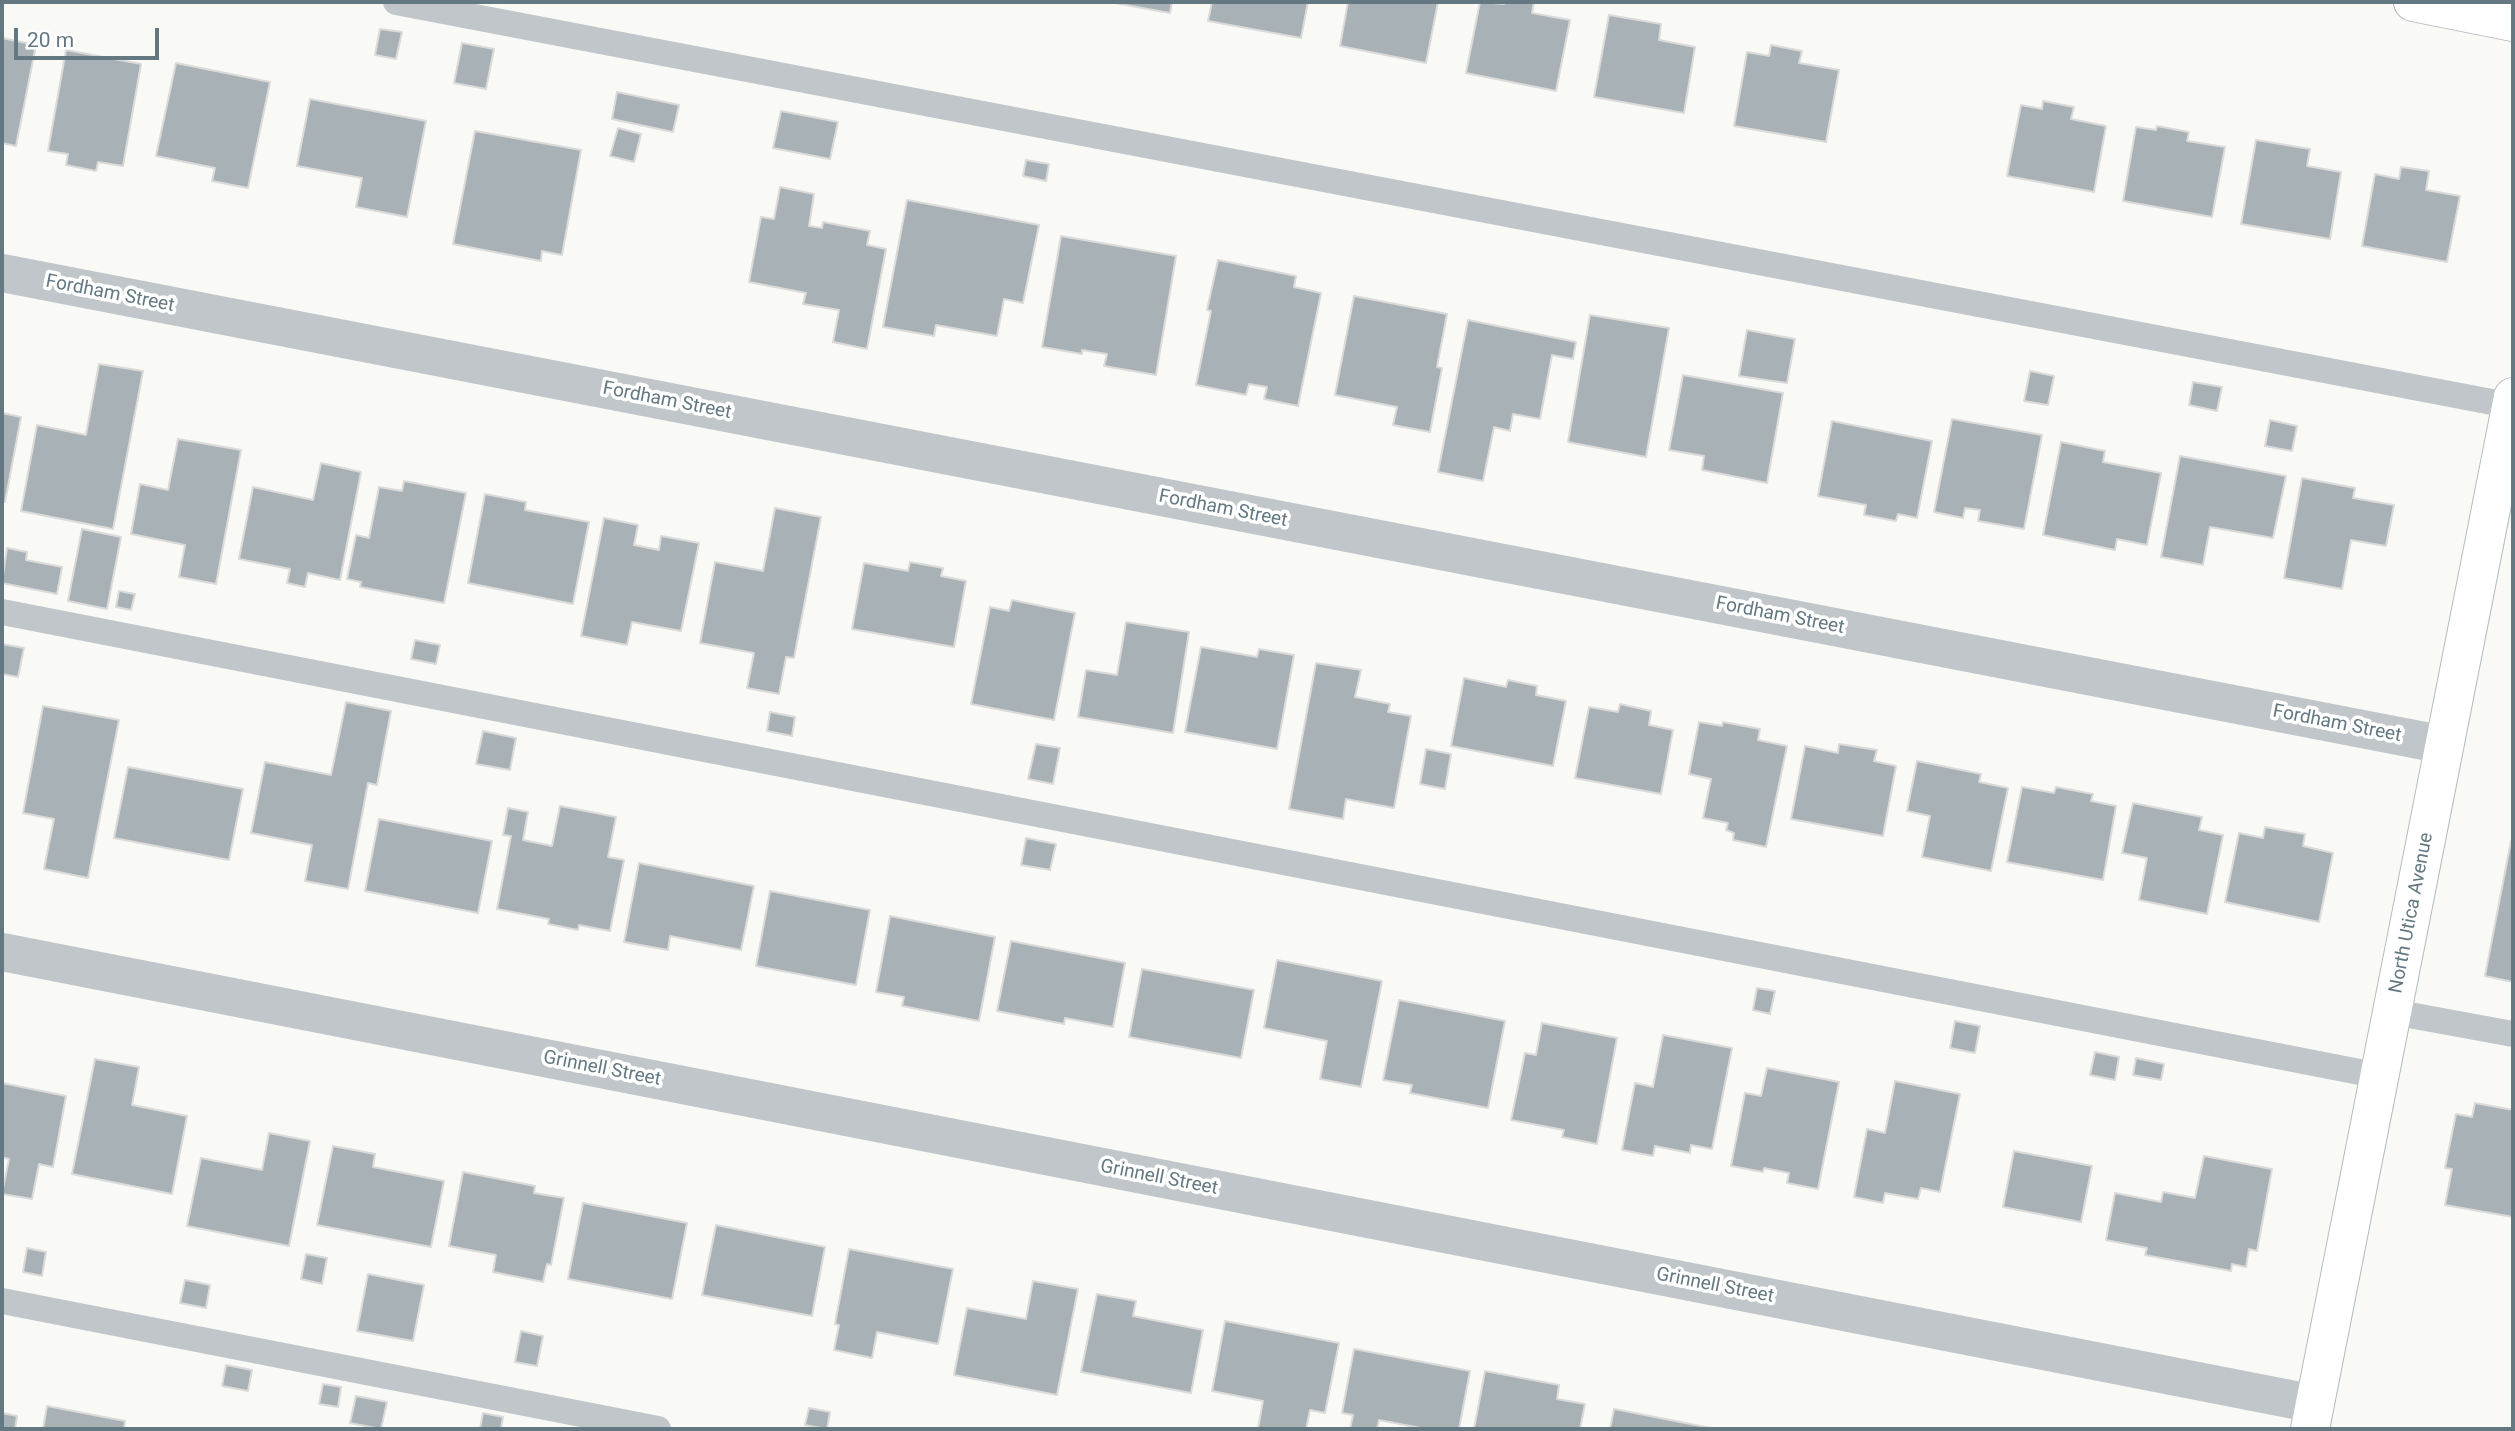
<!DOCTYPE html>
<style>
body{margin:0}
#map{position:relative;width:2515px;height:1431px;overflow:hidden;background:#f9f9f6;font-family:Roboto,sans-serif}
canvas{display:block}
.frame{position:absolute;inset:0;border:4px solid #647881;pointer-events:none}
.scale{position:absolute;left:14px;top:28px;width:145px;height:32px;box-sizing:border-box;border:4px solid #647881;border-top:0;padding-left:9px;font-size:21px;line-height:24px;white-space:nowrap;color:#647881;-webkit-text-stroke:5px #fff;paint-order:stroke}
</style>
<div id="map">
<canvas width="2515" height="1431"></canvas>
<div class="frame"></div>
<div class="scale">20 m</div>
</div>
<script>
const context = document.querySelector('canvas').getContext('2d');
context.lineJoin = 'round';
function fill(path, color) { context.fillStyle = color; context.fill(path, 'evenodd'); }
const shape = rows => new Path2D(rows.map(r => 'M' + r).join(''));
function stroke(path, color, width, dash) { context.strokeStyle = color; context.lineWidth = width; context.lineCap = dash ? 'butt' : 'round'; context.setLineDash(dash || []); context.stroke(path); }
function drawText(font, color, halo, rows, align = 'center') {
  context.font = font + ' Roboto,sans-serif'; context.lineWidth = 7; context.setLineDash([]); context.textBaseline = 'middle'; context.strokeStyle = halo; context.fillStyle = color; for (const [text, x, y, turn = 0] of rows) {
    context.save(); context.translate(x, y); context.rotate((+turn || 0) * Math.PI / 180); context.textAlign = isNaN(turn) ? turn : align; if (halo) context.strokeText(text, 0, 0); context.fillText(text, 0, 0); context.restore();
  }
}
const building = shape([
 [1109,2,1172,2,1170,13,1109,2],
 [1212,2,1308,2,1301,38,1208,21,1212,2],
 [1348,2,1438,2,1426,63,1340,46,1348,2],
 [1480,2,1504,4,1504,2,1534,2,1532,13,1570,20,1556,91,1466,73,1480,2],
 [1609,15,1661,24,1659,40,1695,47,1684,113,1594,97,1609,15],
 [380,29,402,32,396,59,375,55,380,29],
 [2,38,36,45,16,146,2,143,2,38],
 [462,43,494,49,486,89,454,83,462,43],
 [1771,45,1802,51,1799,63,1839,70,1826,142,1734,126,1747,52,1769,56,1771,45],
 [66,50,141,64,123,166,98,162,96,171,66,165,68,154,48,151,66,50],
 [176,63,270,82,248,188,212,181,215,168,156,156,176,63],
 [617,92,679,105,673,132,612,119,617,92],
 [310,99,426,121,407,217,356,207,362,178,297,166,310,99],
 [2043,101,2074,107,2071,119,2106,126,2094,192,2007,176,2021,105,2042,109,2043,101],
 [781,111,838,122,830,159,773,148,781,111],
 [2157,126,2189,132,2187,141,2225,147,2212,217,2123,201,2136,127,2156,130,2157,126],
 [618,128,641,134,634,162,610,156,618,128],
 [475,131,581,150,562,255,542,251,541,261,453,244,475,131],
 [2256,140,2310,149,2307,166,2341,172,2330,239,2241,224,2256,140],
 [1026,160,1049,164,1046,181,1023,176,1026,160],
 [2401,167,2429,171,2426,190,2460,196,2447,262,2362,246,2375,174,2399,179,2401,167],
 [780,187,814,194,809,226,822,228,823,222,870,231,867,245,886,249,867,349,833,342,839,310,803,304,806,293,749,282,761,217,774,219,780,187],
 [907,200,1039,225,1023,303,1004,299,997,336,936,325,934,336,883,327,907,200],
 [1061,236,1176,256,1156,375,1104,366,1107,354,1082,350,1082,354,1042,347,1061,236],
 [1218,260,1296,276,1294,287,1321,293,1298,406,1264,399,1267,387,1249,384,1246,395,1196,385,1211,311,1207,310,1218,260],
 [1354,296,1447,314,1437,367,1442,368,1430,432,1393,425,1397,407,1335,395,1354,296],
 [1590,315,1669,328,1646,457,1568,442,1590,315],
 [1468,320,1576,342,1573,359,1552,355,1540,419,1513,414,1510,431,1494,427,1483,481,1438,472,1468,320],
 [1747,330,1795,339,1787,383,1739,376,1747,330],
 [99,364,143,371,113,529,21,511,37,425,86,435,99,364],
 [2030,371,2054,376,2048,405,2024,401,2030,371],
 [1683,375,1783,393,1767,483,1702,470,1704,456,1669,450,1683,375],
 [2193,382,2222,387,2217,411,2189,405,2193,382],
 [2,413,21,417,5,502,2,502,2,413],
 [1952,419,2042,435,2024,529,1978,521,1980,510,1965,508,1963,518,1934,512,1952,419],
 [2270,420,2297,426,2292,451,2265,446,2270,420],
 [1832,421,1932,441,1917,518,1898,514,1896,521,1864,515,1866,505,1818,496,1832,421],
 [178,439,241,450,216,584,179,577,185,545,131,534,140,484,168,490,178,439],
 [2061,442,2105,451,2103,462,2161,473,2147,545,2117,539,2115,550,2043,535,2061,442],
 [2180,456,2286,476,2273,538,2210,527,2203,565,2161,557,2180,456],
 [321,463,361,472,340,580,308,573,305,587,287,583,290,569,239,559,253,487,313,500,321,463],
 [2302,478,2355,488,2353,498,2394,505,2386,546,2351,540,2342,589,2284,578,2302,478],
 [404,481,466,493,444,603,360,587,361,582,347,579,356,535,369,538,379,487,402,491,404,481],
 [485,494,526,502,525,510,589,522,573,604,468,583,485,494],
 [775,508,821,517,794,658,786,657,779,694,747,688,754,653,700,643,715,562,763,571,775,508],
 [604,518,638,525,634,545,659,550,661,536,699,543,681,631,632,622,627,645,581,636,604,518],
 [82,529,121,537,107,609,68,601,82,529],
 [7,548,27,552,26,560,62,567,57,594,2,583,7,548],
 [910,562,943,568,941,576,966,581,954,647,852,629,864,563,908,571,910,562],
 [119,591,135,594,131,610,116,607,119,591],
 [1012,600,1075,613,1054,720,971,704,990,607,1009,611,1012,600],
 [1126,622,1189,632,1173,733,1078,717,1086,670,1117,675,1126,622],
 [415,640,440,645,436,664,411,659,415,640],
 [2,644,24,648,18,677,2,674,2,644],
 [1201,647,1257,657,1259,649,1294,655,1277,749,1185,732,1201,647],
 [1316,663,1361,670,1355,697,1390,704,1388,712,1411,716,1394,808,1346,799,1343,819,1289,809,1316,663],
 [1464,678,1506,687,1508,680,1537,686,1536,695,1566,701,1553,766,1451,746,1464,678],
 [346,702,391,711,377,785,368,783,348,889,305,881,312,845,251,833,265,762,331,775,346,702],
 [1620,704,1651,711,1649,725,1673,730,1661,794,1575,778,1589,707,1618,712,1620,704],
 [43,706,119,720,88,878,44,869,54,819,23,813,43,706],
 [770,712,795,717,792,736,767,731,770,712],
 [1699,722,1722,726,1723,722,1760,729,1758,740,1787,746,1766,847,1733,840,1734,833,1726,830,1728,823,1703,818,1711,779,1689,774,1699,722],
 [483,731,516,738,510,770,476,764,483,731],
 [1036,744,1060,748,1053,784,1028,779,1036,744],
 [1839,744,1877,750,1874,761,1896,766,1883,836,1791,819,1805,746,1838,753,1839,744],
 [1426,749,1451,754,1445,789,1420,784,1426,749],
 [1917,761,1981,774,1979,782,2008,788,1991,871,1922,857,1930,816,1907,811,1917,761],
 [128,767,243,789,229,860,114,838,128,767],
 [2022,787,2054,793,2056,787,2093,794,2091,801,2116,806,2103,880,2007,862,2022,787],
 [2133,803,2202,817,2199,830,2223,835,2207,914,2139,900,2147,858,2122,853,2133,803],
 [560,806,616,817,608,857,624,860,610,931,579,925,578,930,548,924,549,919,497,909,511,836,503,835,508,808,528,812,523,840,552,846,560,806],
 [379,819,492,841,478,913,365,891,379,819],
 [2265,827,2305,834,2303,846,2333,853,2319,922,2225,902,2239,833,2263,838,2265,827],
 [1026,838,1056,844,1050,870,1021,865,1026,838],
 [2511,841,2513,842,2513,982,2485,976,2511,841],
 [639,863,754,886,741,950,670,936,668,950,624,942,639,863],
 [770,891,870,910,856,985,756,966,770,891],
 [890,916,995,937,979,1021,902,1006,904,997,876,992,890,916],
 [1011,941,1125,963,1113,1027,1065,1018,1064,1024,997,1011,1011,941],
 [1277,960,1382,981,1361,1087,1320,1079,1327,1041,1264,1028,1277,960],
 [1142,969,1254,990,1241,1058,1129,1037,1142,969],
 [1757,988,1775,991,1770,1014,1753,1010,1757,988],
 [1399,1000,1505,1021,1488,1108,1410,1093,1412,1085,1383,1080,1399,1000],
 [1955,1021,1980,1026,1975,1053,1950,1048,1955,1021],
 [1542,1023,1617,1038,1597,1144,1562,1137,1564,1130,1511,1120,1525,1053,1536,1055,1542,1023],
 [1663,1035,1732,1048,1712,1149,1691,1145,1690,1153,1655,1146,1653,1156,1622,1150,1635,1083,1653,1087,1663,1035],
 [2095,1052,2119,1057,2115,1080,2090,1075,2095,1052],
 [2136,1058,2164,1064,2161,1080,2133,1075,2136,1058],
 [95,1059,139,1067,132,1105,187,1116,172,1194,72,1174,95,1059],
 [1767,1068,1839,1082,1818,1189,1787,1183,1789,1173,1764,1168,1763,1172,1731,1166,1745,1093,1761,1096,1767,1068],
 [1895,1081,1960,1094,1940,1192,1921,1188,1918,1199,1885,1193,1883,1203,1854,1197,1867,1129,1885,1133,1895,1081],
 [2,1083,66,1096,53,1167,39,1164,32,1199,2,1194,9,1159,2,1157,2,1083],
 [2475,1103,2513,1110,2513,1217,2445,1205,2452,1169,2445,1168,2456,1114,2472,1117,2475,1103],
 [269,1133,310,1141,289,1246,187,1226,201,1158,262,1170,269,1133],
 [333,1146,375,1154,373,1167,444,1181,431,1247,317,1225,333,1146],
 [2014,1151,2092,1166,2081,1222,2003,1207,2014,1151],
 [2204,1156,2272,1169,2257,1251,2249,1249,2246,1267,2232,1264,2231,1271,2145,1255,2147,1248,2106,1240,2115,1193,2161,1202,2163,1192,2195,1198,2204,1156],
 [463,1172,535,1186,534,1193,564,1198,551,1265,547,1264,543,1282,493,1272,496,1255,449,1246,463,1172],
 [583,1203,687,1223,672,1299,568,1279,583,1203],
 [716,1225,825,1247,812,1316,702,1295,716,1225],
 [27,1248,46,1252,42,1276,23,1272,27,1248],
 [849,1249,953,1269,938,1344,877,1332,872,1358,834,1350,839,1325,835,1324,849,1249],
 [306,1254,327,1258,322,1284,301,1279,306,1254],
 [368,1274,424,1285,413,1341,357,1331,368,1274],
 [185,1280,210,1285,206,1308,180,1303,185,1280],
 [1033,1281,1078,1289,1057,1395,954,1375,967,1308,1026,1319,1033,1281],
 [1097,1294,1136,1301,1133,1316,1203,1330,1191,1393,1081,1372,1097,1294],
 [1225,1321,1339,1343,1325,1413,1310,1410,1306,1429,1258,1429,1263,1401,1212,1391,1225,1321],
 [521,1331,543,1336,537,1366,515,1362,521,1331],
 [1354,1349,1470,1371,1459,1429,1426,1429,1379,1420,1377,1429,1350,1429,1353,1415,1342,1413,1354,1349],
 [226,1365,252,1370,248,1391,222,1386,226,1365],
 [1485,1371,1559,1385,1557,1399,1585,1404,1580,1429,1474,1429,1485,1371],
 [323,1384,341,1387,338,1407,319,1404,323,1384],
 [356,1396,387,1402,381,1429,350,1423,356,1396],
 [47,1406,125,1421,124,1429,43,1429,47,1406],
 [809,1408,830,1412,827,1429,805,1425,809,1408],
 [1614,1409,1716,1429,1610,1429,1614,1409],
 [2,1413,17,1416,15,1429,2,1429,2,1413],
 [483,1413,503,1417,501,1429,480,1429,483,1413]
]);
fill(building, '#a7b1b6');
stroke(building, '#dbdad9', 2);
const secondary = shape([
 [2413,2,2513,22],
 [2310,1429,2513,397]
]);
stroke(secondary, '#b2babd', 40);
stroke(shape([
 [396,2,2513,406],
 [2,612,2380,1076],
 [2393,1012,2513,1034],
 [2,1301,658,1429]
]), '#c0c6c9', 26);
stroke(shape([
 [2,273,2445,745],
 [2,952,2315,1404]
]), '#c0c6c9', 38);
stroke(secondary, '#fff', 38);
drawText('19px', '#647881', '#fff', [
 ["Fordham Street",110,294,11],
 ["Fordham Street",667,401,11],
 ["Fordham Street",1223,509,11],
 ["Fordham Street",1780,616,11],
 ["Fordham Street",2337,724,11],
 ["North Utica Avenue",2412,913,-79],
 ["Grinnell Street",602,1069,11],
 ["Grinnell Street",1159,1178,11],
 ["Grinnell Street",1715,1286,11]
]);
</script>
